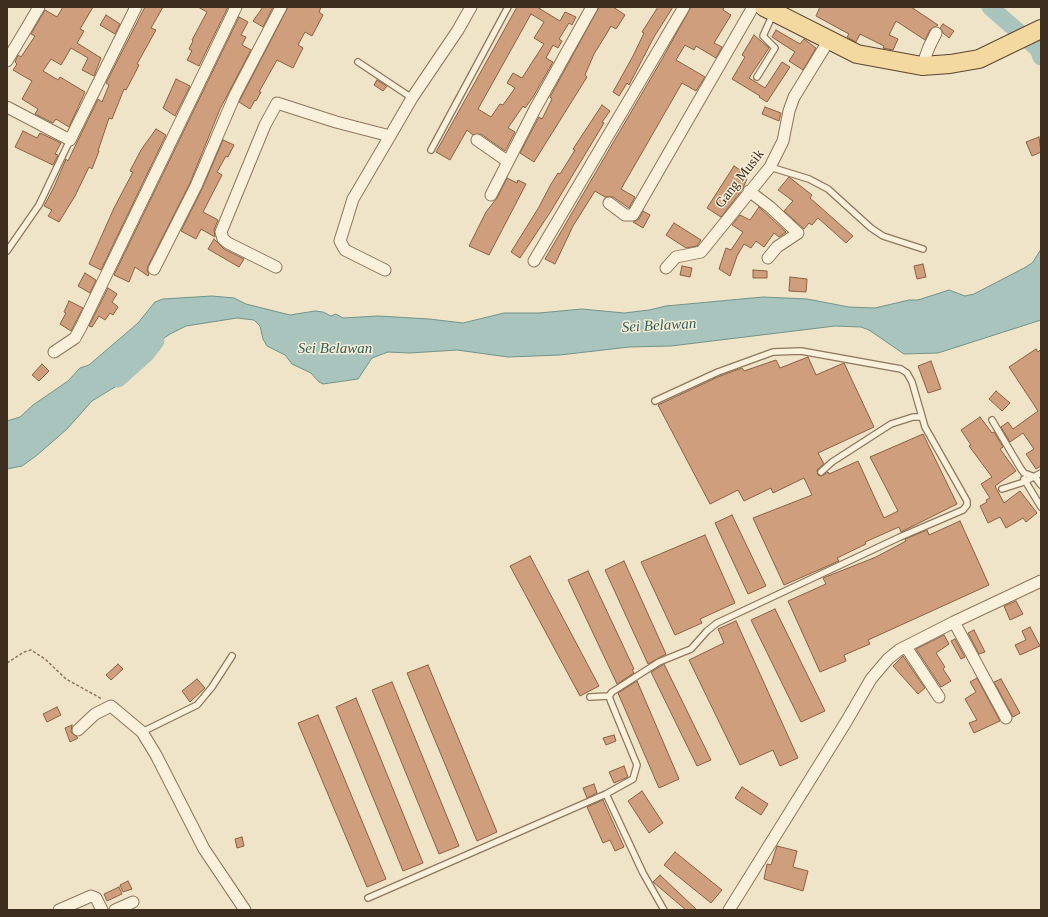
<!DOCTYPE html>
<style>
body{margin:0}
#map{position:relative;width:1048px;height:917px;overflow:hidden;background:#f0e4c8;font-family:Georgia,serif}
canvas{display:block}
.frame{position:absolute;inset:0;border:8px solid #3d2e20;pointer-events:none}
</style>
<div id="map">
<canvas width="1048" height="917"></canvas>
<div class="frame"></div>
</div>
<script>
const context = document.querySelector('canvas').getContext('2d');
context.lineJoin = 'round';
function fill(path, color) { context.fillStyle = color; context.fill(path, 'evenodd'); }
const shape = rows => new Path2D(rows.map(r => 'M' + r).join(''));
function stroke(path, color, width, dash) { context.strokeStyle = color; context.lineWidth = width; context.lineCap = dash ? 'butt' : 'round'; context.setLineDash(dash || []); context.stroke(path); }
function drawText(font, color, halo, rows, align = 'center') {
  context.font = font + ' Georgia,serif'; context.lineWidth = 3; context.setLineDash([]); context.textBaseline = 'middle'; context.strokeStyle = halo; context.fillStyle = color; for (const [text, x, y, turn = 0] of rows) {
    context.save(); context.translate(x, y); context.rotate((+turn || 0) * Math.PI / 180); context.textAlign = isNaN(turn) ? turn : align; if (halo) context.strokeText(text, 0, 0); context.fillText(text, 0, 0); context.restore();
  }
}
const water = shape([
 [1041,249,1041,320,938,353,904,354,869,330,861,327,835,326,671,346,629,347,560,355,508,357,457,350,410,353,388,352,372,358,358,379,323,384,319,382,311,373,292,364,285,355,267,346,263,339,260,326,254,320,237,318,186,326,170,334,157,343,147,356,137,361,134,368,123,382,92,401,67,429,36,456,22,466,7,469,7,421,20,417,33,405,68,381,80,368,89,365,138,323,155,302,163,299,212,296,234,298,246,304,290,315,315,311,323,312,331,316,336,314,343,318,378,316,429,319,463,323,504,313,539,313,582,309,624,313,649,310,666,306,763,297,807,299,849,307,875,308,909,300,918,300,949,290,965,296,974,294,1026,267,1033,262,1041,249]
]);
fill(water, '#a9c4bc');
stroke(water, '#6f938a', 1);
stroke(shape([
 [990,7,1038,49,1041,57],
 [118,379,146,354,156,341]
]), '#a9c4bc', 17);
const building = shape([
 [63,7,93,7,80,29,84,31,77,43,101,58,94,76,82,70,88,58,71,48,61,65,51,59,43,71,58,80,60,77,85,92,69,127,56,119,53,123,35,114,38,109,22,99,32,81,13,70,17,64,15,62,18,55,21,57,35,36,31,34,45,10,57,17,63,7],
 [145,7,163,7,151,28,156,30,137,64,139,65,134,75,126,90,124,89,112,119,109,118,98,151,99,151,92,169,89,167,75,196,59,222,48,216,52,210,44,206,54,187,66,159,68,161,98,99,102,102,109,85,106,83,145,7],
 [198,7,228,7,199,66,187,60,192,51,189,49,193,41,192,40,207,12,198,7],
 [263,7,273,7,263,27,253,21,263,7],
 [288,7,321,7,319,12,323,15,312,36,305,32,298,45,303,48,293,68,277,60,259,92,261,92,256,101,255,100,250,109,239,102,288,7],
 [517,7,537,7,560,21,565,12,576,17,572,25,569,23,559,39,562,41,558,48,553,45,546,58,553,62,533,97,525,108,523,106,508,128,515,132,505,151,481,134,473,135,467,130,450,160,436,152,517,7],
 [531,14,544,22,534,38,544,44,522,78,513,73,507,83,515,88,503,105,500,104,491,117,478,109,531,14],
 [599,7,613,7,625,15,616,29,611,26,607,33,594,54,585,75,587,77,534,162,520,153,539,117,542,119,552,99,550,97,599,7],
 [658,7,673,7,654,37,629,85,627,83,619,96,613,92,633,56,644,33,642,32,658,7],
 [691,7,724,7,723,10,731,15,714,43,722,47,716,58,696,46,694,50,685,45,676,60,705,77,696,91,682,83,621,189,635,197,629,208,613,197,605,197,595,191,573,226,555,264,545,259,661,61,691,7],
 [820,7,911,7,938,25,930,30,925,40,896,21,889,35,898,39,893,50,883,48,884,46,860,34,856,42,847,37,849,34,816,16,820,7],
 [106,15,120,24,115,34,100,25,106,15],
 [239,17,248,22,241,35,246,37,242,45,251,50,220,109,190,183,148,266,147,270,149,274,148,276,135,267,129,282,114,275,239,17],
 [943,24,954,31,949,38,943,33,940,28,943,24],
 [776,30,800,44,804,39,816,48,803,70,789,61,795,52,772,37,776,30],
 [754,35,769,48,749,78,765,88,782,62,790,67,767,102,759,97,760,96,732,79,745,57,742,55,754,35],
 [176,79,190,86,175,116,163,108,176,79],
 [377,80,387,86,383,91,374,85,377,80],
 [602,105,610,111,602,122,604,123,551,211,520,258,511,252,539,207,551,184,558,173,560,174,575,150,573,149,602,105],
 [765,107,781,113,779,121,762,114,765,107],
 [156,129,166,135,101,270,89,264,114,208,133,172,130,171,141,150,156,129],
 [23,131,37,138,40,133,61,143,55,154,58,155,53,165,15,147,23,131],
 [1039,137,1041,152,1032,156,1026,142,1039,137],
 [223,140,234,145,228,157,226,156,217,172,222,175,203,212,218,220,214,230,215,237,201,229,196,239,181,231,202,189,223,140],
 [734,166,748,175,746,178,747,179,742,190,721,217,707,208,734,166],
 [789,177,812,195,810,198,853,236,846,243,818,218,812,225,809,223,804,229,784,211,793,201,778,190,789,177],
 [507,178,517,183,518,180,526,184,489,255,469,246,486,212,497,198,507,178],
 [759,207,786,232,779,237,774,233,764,247,756,241,751,248,744,244,737,256,730,276,719,269,726,248,731,250,743,232,732,225,740,215,750,220,759,207],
 [643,211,650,215,643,228,633,222,639,219,643,211],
 [674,223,701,240,697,246,686,248,666,235,674,223],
 [214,239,224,249,244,259,239,267,208,249,214,239],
 [923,264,926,277,917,279,914,266,923,264],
 [682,266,692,268,690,277,680,275,682,266],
 [753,270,767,271,767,278,753,278,753,270],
 [85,273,96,280,90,293,78,286,85,273],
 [790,277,807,279,806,292,789,291,790,277],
 [108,288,117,294,112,302,118,307,113,315,110,313,105,320,99,316,92,327,89,326,108,288],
 [69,301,83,308,71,331,60,324,66,313,64,312,69,301],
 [1036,349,1038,352,1041,349,1041,466,1036,469,1026,454,1034,449,1023,433,1010,442,1001,427,1008,422,1013,429,1038,411,1009,367,1036,349],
 [808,357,816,375,844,363,874,427,818,453,824,464,817,470,818,475,822,476,828,472,829,474,858,461,884,518,898,511,870,457,923,434,957,504,901,532,899,527,865,542,866,544,837,558,839,561,784,585,753,518,812,495,804,478,773,493,771,488,744,501,738,490,710,504,658,405,720,376,742,368,744,371,776,360,780,368,808,357],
 [931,361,941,389,928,393,918,366,931,361],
 [42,364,49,371,39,381,32,375,42,364],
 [996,391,1010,403,1002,411,989,399,996,391],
 [980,417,992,433,994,432,1003,447,1000,449,1016,471,995,486,1004,503,1020,491,1037,513,1026,522,1023,518,1006,528,1000,517,988,523,980,506,987,502,986,500,990,498,981,484,992,477,969,446,971,445,961,430,980,417],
 [732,515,766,586,748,594,715,523,732,515],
 [960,521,989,585,868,640,870,644,844,655,846,661,820,672,788,601,826,584,823,578,876,557,906,541,905,539,927,530,929,535,960,521],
 [705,535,735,603,700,619,702,623,675,635,641,562,705,535],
 [530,556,599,686,580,696,510,566,530,556],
 [624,561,666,654,648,664,605,570,624,561],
 [588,571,634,669,632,670,634,673,617,684,568,580,588,571],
 [1016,601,1023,614,1010,620,1004,606,1016,601],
 [775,609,825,711,801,722,751,620,775,609],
 [736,621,798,758,780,766,773,750,740,765,689,660,724,643,718,629,736,621],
 [1030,627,1040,646,1020,655,1015,645,1026,640,1022,631,1030,627],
 [974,630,985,652,979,654,968,633,974,630],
 [944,635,949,644,936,653,945,667,943,669,951,681,941,687,916,649,944,635],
 [955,639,965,657,961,659,951,641,955,639],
 [903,656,925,688,918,694,893,666,903,656],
 [118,664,123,669,111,680,106,675,118,664],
 [664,664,711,760,697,766,651,672,664,664],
 [428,665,497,832,477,841,407,673,428,665],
 [977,678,1000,721,974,733,969,723,977,720,965,699,976,692,970,682,977,678],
 [197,679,205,688,190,702,182,691,197,679],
 [1001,679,1020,713,1013,717,994,682,1001,679],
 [637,681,679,779,659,788,618,693,637,681],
 [392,682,459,846,439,854,372,690,392,682],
 [356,698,423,863,403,871,336,707,356,698],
 [57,707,61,715,47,722,43,714,57,707],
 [318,715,386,879,367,887,298,723,318,715],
 [72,725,71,732,78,738,70,742,65,728,72,725],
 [614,735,616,741,606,745,603,738,614,735],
 [624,766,628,777,614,783,609,772,624,766],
 [594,784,597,793,587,798,583,788,594,784],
 [742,787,768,804,761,815,735,798,742,787],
 [642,791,663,823,649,833,628,801,642,791],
 [603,800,624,847,615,851,610,840,603,843,587,807,603,800],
 [242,837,244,846,237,848,235,839,242,837],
 [777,846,797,851,793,867,808,871,803,891,764,879,767,864,771,865,777,846],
 [675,852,722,890,711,903,664,865,675,852],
 [660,875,697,910,686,910,653,882,660,875],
 [128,881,132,889,123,892,120,885,128,881],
 [119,887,122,894,107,901,104,894,119,887]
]);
fill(building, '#cf9f7d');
stroke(building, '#8d5f41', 1);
const service = shape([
 [358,62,412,98],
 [757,77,775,48,763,36,773,14],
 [431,150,508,7],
 [770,167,809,179,828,189,871,228,883,236,923,249],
 [7,251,39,205,70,140],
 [992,420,1021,469,1024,473,1035,477,1041,485],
 [821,472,832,462,891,424,913,417,921,417],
 [1024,479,1041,507],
 [1002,489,1024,482,1041,473],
 [590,697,609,696],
 [142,732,197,705,212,687,232,656],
 [606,794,643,873,664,910],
 [368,898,606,794,633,779,637,765,611,702,609,696,612,692,659,662,691,649,707,631,717,623,900,537,963,510,967,505,967,501,925,427,912,382,907,373,901,369,801,351,773,352,718,372,655,401]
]);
const minor = shape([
 [7,61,39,7],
 [922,66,929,47,936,33],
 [7,107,70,140,136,7],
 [477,140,507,161],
 [749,191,770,207,798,233,777,247,768,258],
 [491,195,535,109,592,7],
 [609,203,625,215,633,215,753,7],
 [534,261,684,7],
 [276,267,228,243,223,239,221,232,265,125,277,103,336,122,390,136,412,98,458,30,471,7],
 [666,268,676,257,701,252,770,167,783,141,789,111,794,97,829,40],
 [154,269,196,186,235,95,281,7],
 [385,270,345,250,340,241,353,199,390,136],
 [54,352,75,338,81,327,236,7],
 [954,622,1006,718],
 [906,647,939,697],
 [78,730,95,714,111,706,142,732,156,755,204,849,245,910],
 [59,910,91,896,96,898,102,910],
 [115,910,133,902],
 [729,910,846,722,871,679,888,659,899,650,954,622,1041,581]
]);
const primary = shape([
 [764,7,857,54,922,66,950,64,979,59,1041,29]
]);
stroke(service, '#8d765c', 8);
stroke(minor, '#8d765c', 13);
stroke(primary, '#5b4430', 20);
stroke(shape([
 [7,663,24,652,31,650,45,659,66,679,102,699]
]), '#8d765c', 1.5, [3, 2]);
stroke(service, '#faf1dc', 5.5);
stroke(minor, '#faf1dc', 11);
stroke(primary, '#f3d9a0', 18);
drawText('14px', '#3d2e20', '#f7eed8', [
 ["Gang Musik",740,179,-52]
]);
drawText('italic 15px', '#2f5d5a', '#f7eed8', [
 ["Sei Belawan",659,326,-3],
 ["Sei Belawan",335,349]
]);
</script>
